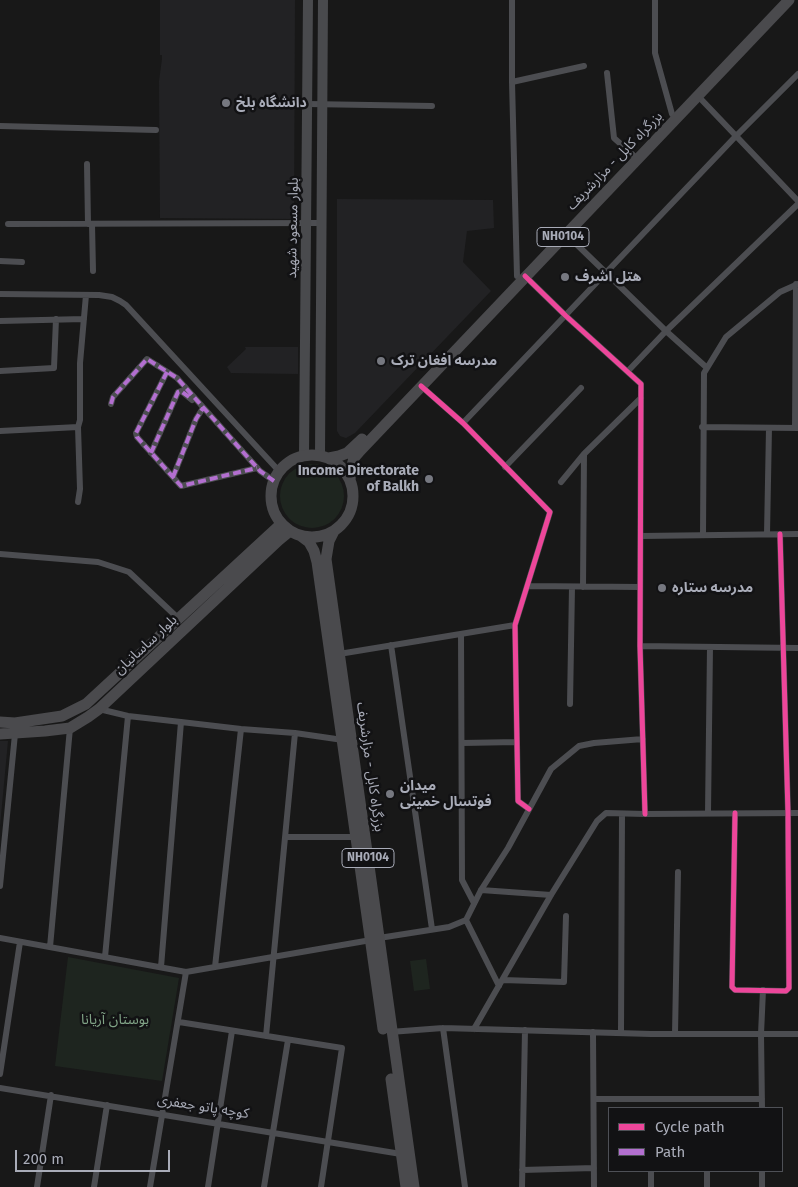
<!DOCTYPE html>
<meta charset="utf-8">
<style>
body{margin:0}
#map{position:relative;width:798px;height:1187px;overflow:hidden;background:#181818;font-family:"Fira Sans",sans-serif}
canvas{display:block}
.legend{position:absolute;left:608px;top:1107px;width:175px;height:65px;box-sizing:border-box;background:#121214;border:1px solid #4e5056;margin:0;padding:6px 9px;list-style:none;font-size:15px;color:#a9acb8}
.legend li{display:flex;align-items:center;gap:10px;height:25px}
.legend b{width:25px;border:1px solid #4e5056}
.scale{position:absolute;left:15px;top:1150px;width:155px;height:22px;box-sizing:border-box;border:2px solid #a9acb8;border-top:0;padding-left:6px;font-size:15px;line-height:18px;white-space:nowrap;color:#a9acb8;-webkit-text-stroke:4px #121214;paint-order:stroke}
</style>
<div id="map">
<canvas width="798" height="1187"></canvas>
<ul class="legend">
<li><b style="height:6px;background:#ed469a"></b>Cycle path</li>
<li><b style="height:6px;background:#b36fd0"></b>Path</li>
</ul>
<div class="scale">200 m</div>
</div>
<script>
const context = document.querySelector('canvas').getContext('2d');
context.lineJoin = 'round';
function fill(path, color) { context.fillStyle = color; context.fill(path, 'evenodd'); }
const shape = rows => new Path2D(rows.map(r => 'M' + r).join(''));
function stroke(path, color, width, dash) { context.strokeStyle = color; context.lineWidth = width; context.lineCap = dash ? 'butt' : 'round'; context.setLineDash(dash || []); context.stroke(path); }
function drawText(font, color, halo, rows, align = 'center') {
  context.font = font + ' "Fira Sans","Noto Sans Arabic",sans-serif'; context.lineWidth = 5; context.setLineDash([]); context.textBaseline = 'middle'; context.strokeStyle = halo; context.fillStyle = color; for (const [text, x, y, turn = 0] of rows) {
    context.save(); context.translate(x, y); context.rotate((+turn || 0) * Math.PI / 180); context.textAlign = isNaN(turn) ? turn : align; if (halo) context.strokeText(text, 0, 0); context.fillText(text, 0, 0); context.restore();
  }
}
fill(shape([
 [160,0,295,0,294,219,160,218,159,81,162,59,162,55,160,55],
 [337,199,493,200,494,228,467,231,463,262,491,291,355,433,346,438,340,436,337,431],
 [245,347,298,347,298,374,231,373,227,367,246,349],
 [0,741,8,741,0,826]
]), '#222224');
fill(shape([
 '280 496a32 32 0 1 1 64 0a32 32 0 1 1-64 0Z',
 [68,957,179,978,162,1081,55,1066],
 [426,959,430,989,414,991,410,961]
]), '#1e251f');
stroke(shape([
 [512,0,512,82,517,276],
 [655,0,655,53,672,114],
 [607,73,614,138,633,155],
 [512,82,584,66],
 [698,96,798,201],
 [308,104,432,106],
 [0,126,156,130],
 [87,164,88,224],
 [8,224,322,223],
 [92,224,93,271],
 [566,234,666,331,706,367],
 [0,261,22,262],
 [525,276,566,316,641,384,640,646,645,814],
 [0,294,99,295,112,297,120,301,126,305,279,471],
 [0,321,84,319],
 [0,371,54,368,56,319],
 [628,371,666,331,798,204],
 [167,372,136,433,137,437,181,486,257,468],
 [421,386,463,423,550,512,515,625,518,801,529,809],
 [111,404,113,397,147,359,177,378,260,471,274,481],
 [463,423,736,136,798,74],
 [78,427,80,489,78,502],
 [702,427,798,428],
 [795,428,796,284],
 [0,431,78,427,80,420,80,363,86,295],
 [151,453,178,392,181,391,192,400],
 [505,467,581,388],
 [173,477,196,419,203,408],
 [561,482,584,454,641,398],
 [767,534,769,428],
 [703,535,704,373,726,337,780,292,798,284],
 [641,536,798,534],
 [0,554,98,562,129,572,179,619],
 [527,586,640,587],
 [583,587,584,454],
 [461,634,462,880,474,903],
 [391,645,432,929],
 [640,646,798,648],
 [339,654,515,625],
 [570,704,572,587],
 [99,709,128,716,181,722,241,729,295,733,343,740],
 [462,743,517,742],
 [708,813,710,647],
 [735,813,732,987,735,990,786,991,789,988,788,813,780,534],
 [285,837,356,837],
 [0,886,15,734],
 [481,890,551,895],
 [466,920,499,986],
 [0,938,186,972,371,940],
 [379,938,449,927,466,920,481,890,508,848,551,769,579,746,594,743,643,739],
 [50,947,70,728],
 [105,957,128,716],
 [161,967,181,722],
 [215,967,241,729],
 [503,980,564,982,566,916],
 [179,1022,342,1048,321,1187],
 [443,1028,465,1187],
 [474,1029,551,895,597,821,606,813,645,814,798,813],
 [390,1032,443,1028,651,1034,798,1034],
 [593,1032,594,1187],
 [621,1033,622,814],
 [675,1034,678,872],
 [266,1036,295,733],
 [0,1074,20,942],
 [0,1088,401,1154],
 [594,1099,762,1099],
 [762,1108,761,1034,763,990],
 [522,1170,594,1168],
 [651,1171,651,1187],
 [762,1171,762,1187],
 [37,1187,51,1095],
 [94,1187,107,1105],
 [150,1187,186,972],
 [208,1187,232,1031],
 [264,1187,288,1040],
 [522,1187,525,1030],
 [707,1187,707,1171]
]), '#4c4d51', 6);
stroke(shape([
 [304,455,308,0],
 [320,455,323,0]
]), '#494a4d', 10);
stroke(shape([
 '271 496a41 41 0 1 1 82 0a41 41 0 1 1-82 0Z',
 [329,458,339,456,347,453,362,439],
 [350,480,351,469,354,458,360,451,789,0],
 [334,531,329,541,326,559,414,1187],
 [301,536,309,542,314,551,317,562,383,1029],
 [0,722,15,723,62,716,86,704,281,524],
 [0,734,45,731,70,728,88,717,99,709,279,540,290,531],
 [391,1079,406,1187]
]), '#4a4a4d', 11);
stroke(shape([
 [167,372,136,433,137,437,181,486,257,468],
 [111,404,113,397,147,359,177,378,260,471,274,481],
 [151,453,178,392,181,391,189,397],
 [173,477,196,419,203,408]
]), '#b36fd0', 4, [8, 4]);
stroke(shape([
 [525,276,566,316,641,384,640,646,645,814],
 [421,386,463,423,550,512,515,625,518,801,529,809],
 [735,813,732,987,735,990,786,991,789,988,788,813,780,534]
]), '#ed469a', 5);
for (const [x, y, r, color] of [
 [226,103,5,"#767880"],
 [565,277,5,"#767880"],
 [381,361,5,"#767880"],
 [429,479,5,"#767880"],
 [662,588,5,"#767880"],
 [390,794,5,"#767880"]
]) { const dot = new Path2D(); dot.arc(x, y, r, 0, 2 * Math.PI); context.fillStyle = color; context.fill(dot); stroke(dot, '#121214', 2); }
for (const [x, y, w] of [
 [563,237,52],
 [368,858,52]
]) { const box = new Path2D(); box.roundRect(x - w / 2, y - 9.5, w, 19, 4); context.fillStyle = '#121214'; context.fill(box); stroke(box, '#a9acb8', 1); }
drawText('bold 12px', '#a9acb8', null, [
 ["NH0104",563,237],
 ["NH0104",368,858]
]);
drawText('bold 14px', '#a9acb8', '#121214', [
 ["دانشگاه بلخ",236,103],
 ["هتل اشرف",575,277],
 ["مدرسه افغان ترک",391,361],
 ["Income Directorate",419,471,"right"],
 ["of Balkh",419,487,"right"],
 ["مدرسه ستاره",672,588],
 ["میدان",400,786],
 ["فوتسال خمینی",400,802]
], 'left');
drawText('14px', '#a9acb8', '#121214', [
 ["بزرگراه کابل - مزارشریف",615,161,-46],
 ["بلوار مسعود شهید",293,228,-89],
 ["بلوار ساسانیان",146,645,-43],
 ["بزرگراه کابل - مزارشریف",370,767,82],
 ["کوچه پاتو جعفری",203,1107,9]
]);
drawText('14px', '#80a386', '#121214', [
 ["بوستان آریانا",115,1020]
]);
</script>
